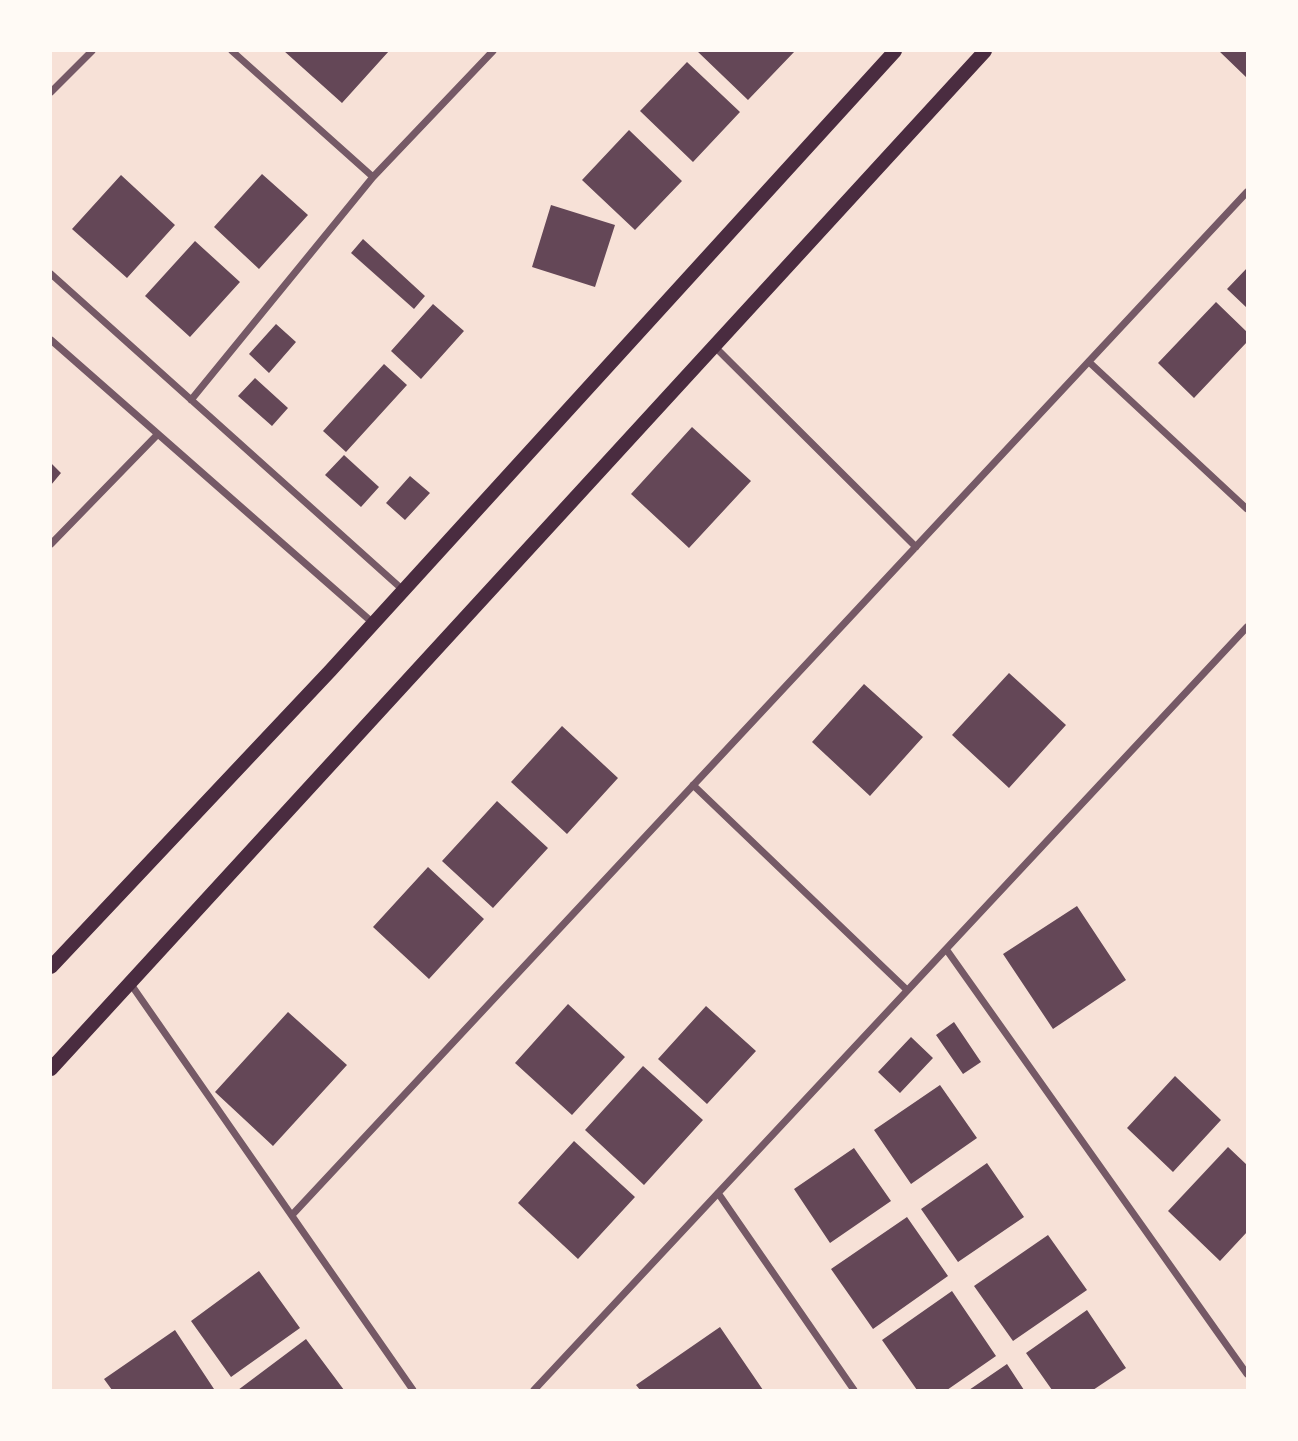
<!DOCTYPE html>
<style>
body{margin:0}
#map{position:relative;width:1298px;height:1441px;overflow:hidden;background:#f7e1d7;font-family:"Alegreya Sans",sans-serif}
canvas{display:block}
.frame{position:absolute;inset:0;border:52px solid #fffaf5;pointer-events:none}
</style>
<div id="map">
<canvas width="1298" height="1441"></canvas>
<div class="frame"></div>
</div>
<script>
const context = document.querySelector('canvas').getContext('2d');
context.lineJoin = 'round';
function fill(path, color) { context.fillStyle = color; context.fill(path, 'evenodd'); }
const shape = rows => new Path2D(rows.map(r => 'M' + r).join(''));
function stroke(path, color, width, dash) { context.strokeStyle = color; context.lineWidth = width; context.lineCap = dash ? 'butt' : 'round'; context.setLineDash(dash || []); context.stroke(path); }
fill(shape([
 [284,51,389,51,342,103],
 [697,51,795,51,748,100],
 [1219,51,1247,51,1247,78],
 [687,62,740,112,693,162,640,111],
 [629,130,682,181,635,230,582,180],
 [262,174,308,215,259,269,214,227],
 [121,175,175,225,127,278,72,229],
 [551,205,615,225,595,287,532,267],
 [363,239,425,296,414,309,351,253],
 [195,241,240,282,190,337,145,296],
 [1247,268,1247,308,1227,289],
 [1216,302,1247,332,1247,342,1194,398,1158,363],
 [433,304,464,331,421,379,391,351],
 [276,324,296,342,269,373,249,354],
 [384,364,407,385,346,452,323,431],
 [255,378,288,408,272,426,238,396],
 [692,427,751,481,689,548,631,494],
 [344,455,379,487,361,507,325,475],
 [51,463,61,473,51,485],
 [410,476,430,493,405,520,386,503],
 [1009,673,1066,725,1009,788,952,735],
 [864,684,923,737,870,796,812,742],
 [562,726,618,778,567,834,511,782],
 [497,801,548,848,493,908,442,861],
 [428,867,484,919,429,979,373,927],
 [1077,906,1126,980,1053,1029,1003,954],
 [568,1004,625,1057,572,1115,515,1063],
 [706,1006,756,1051,707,1104,658,1059],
 [288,1012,347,1065,273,1146,215,1092],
 [954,1022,981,1062,963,1074,936,1035],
 [911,1037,933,1058,900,1093,878,1072],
 [643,1066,703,1120,644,1185,585,1130],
 [1175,1076,1221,1120,1173,1172,1127,1128],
 [940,1085,977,1138,911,1184,874,1130],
 [574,1141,635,1197,578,1259,518,1203],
 [1228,1147,1247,1165,1247,1232,1220,1261,1168,1211],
 [854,1148,891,1201,830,1243,794,1189],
 [987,1163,1024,1217,958,1262,921,1209],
 [907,1217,948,1276,873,1329,831,1269],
 [1048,1235,1087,1290,1013,1341,974,1286],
 [259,1271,300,1328,231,1377,191,1321],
 [952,1291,996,1356,947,1390,917,1390,882,1340],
 [1087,1310,1126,1368,1093,1390,1052,1390,1026,1353],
 [720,1327,763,1390,640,1390,636,1385],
 [175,1330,214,1389,112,1390,104,1379],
 [306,1339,344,1390,238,1390],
 [1007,1364,1024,1390,969,1390]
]), '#644757');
stroke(shape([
 [232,51,373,177],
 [51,92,92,51],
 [51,274,403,590],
 [51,340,373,623],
 [714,346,916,547],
 [1089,362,1247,509],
 [191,400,373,177,493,51],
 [51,544,157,435],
 [693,785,907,990],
 [946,949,1247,1374],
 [130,983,413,1390],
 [718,1193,854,1390],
 [292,1215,1247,192],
 [534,1390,1247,627]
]), '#755966', 7);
stroke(shape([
 [51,967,330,671,895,51],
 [51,1069,985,51]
]), '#4a2c40', 14);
</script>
